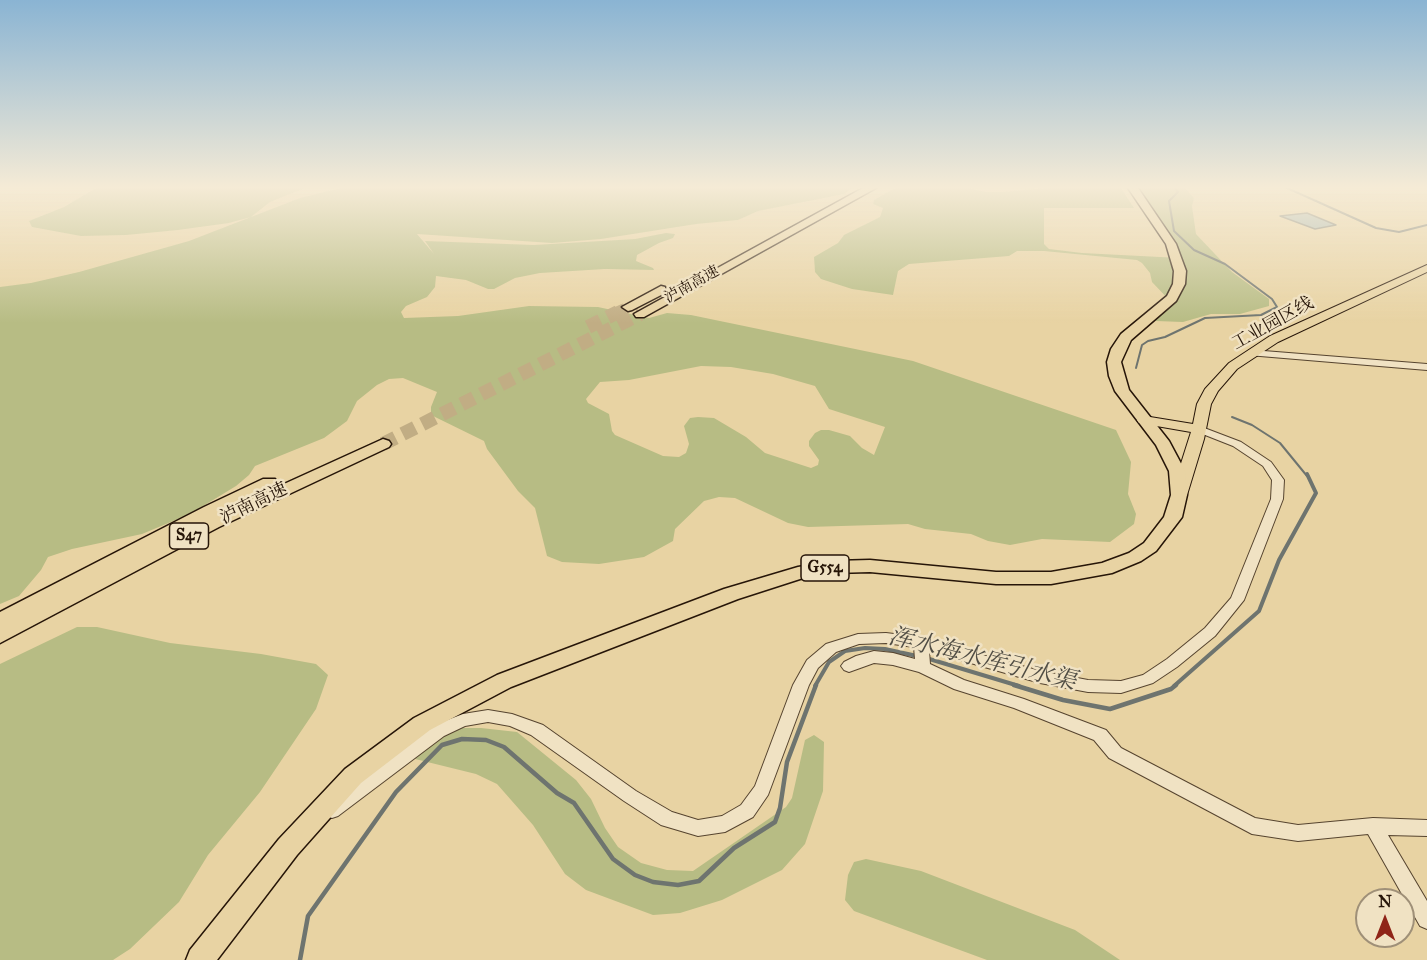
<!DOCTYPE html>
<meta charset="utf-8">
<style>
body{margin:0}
#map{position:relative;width:1427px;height:960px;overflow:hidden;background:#e8d3a3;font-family:"IM FELL Great Primer",serif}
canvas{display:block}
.north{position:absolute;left:1355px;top:888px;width:60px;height:60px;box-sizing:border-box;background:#f0e2c3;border:2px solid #9f9078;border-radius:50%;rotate:0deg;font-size:16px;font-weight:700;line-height:24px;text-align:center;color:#261508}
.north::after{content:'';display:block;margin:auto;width:21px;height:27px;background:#8f2418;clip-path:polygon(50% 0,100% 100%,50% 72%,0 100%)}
</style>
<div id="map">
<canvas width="1427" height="960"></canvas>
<div class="north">N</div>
</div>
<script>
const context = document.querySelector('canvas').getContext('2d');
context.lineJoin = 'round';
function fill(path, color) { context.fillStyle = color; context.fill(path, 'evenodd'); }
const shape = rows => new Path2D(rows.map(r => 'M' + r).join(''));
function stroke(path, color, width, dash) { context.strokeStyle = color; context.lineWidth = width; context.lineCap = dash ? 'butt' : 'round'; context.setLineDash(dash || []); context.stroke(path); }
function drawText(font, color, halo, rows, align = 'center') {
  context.font = font + ' "IM FELL Great Primer","Noto Serif SC",serif'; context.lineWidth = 5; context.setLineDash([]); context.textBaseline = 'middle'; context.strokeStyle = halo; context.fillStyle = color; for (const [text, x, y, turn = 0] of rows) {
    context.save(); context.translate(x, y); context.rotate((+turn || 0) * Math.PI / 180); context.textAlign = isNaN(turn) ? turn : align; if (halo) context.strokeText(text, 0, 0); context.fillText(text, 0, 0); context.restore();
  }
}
fill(shape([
 [96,188,305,188,270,202,251,217,229,223,178,230,126,235,81,236,32,227,29,221,64,207],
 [340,188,852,188,844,194,758,211,738,220,696,224,601,239,552,243,417,234,434,254,425,241,534,245,635,239,666,233,675,234,673,238,659,243,637,255,636,261,653,268,654,270,605,269,540,273,515,278,494,289,488,289,466,280,436,276,435,287,427,297,406,306,401,312,404,318,458,316,529,306,598,307,649,318,667,313,691,315,913,361,1116,430,1131,462,1128,494,1136,514,1134,524,1110,542,1042,539,1010,545,988,541,971,534,925,529,908,524,808,527,788,523,735,498,719,497,704,501,675,529,673,541,644,557,599,564,562,562,547,556,535,508,518,491,487,449,484,441,431,415,431,407,437,392,403,378,389,379,377,385,357,401,347,421,324,438,255,466,249,475,236,486,190,514,142,534,72,549,48,557,41,570,19,596,0,604,0,287,31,283,79,272,189,241,300,198],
 [701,366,731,367,773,374,815,386,829,409,885,427,874,455,862,448,850,436,829,430,821,430,815,433,809,441,809,446,819,460,818,465,811,468,765,453,746,437,714,418,698,417,690,418,684,426,689,444,686,453,679,457,663,456,615,435,612,431,609,414,588,403,586,399,600,382,629,380],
 [895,188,968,188,986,192,1003,192,1045,188,1121,188,1134,208,1044,208,1044,244,1049,249,1082,253,1180,258,1180,253,1137,188,1185,188,1194,198,1192,206,1196,234,1232,272,1269,299,1269,306,1240,314,1211,314,1183,322,1156,321,1156,318,1168,309,1172,303,1152,282,1150,273,1142,263,1137,260,1044,251,1017,251,1009,256,909,264,898,271,893,295,852,289,821,279,815,272,814,257,838,243,844,235,880,217,883,208,873,204,874,200],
 [77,627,97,627,170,643,261,654,316,664,328,675,316,709,260,792,208,855,179,902,130,949,113,960,0,960,0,664],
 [448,728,481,728,517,732,576,780,591,799,605,828,618,847,641,863,667,870,693,871,786,807,792,798,805,740,814,735,824,742,823,791,805,844,782,870,722,900,680,913,653,915,586,890,565,874,533,825,497,784,476,774,403,756],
 [866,859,921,871,1075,930,1120,960,987,960,854,911,845,900,848,875,854,862]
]), '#b7bc84');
const water = shape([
 [1307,213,1336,225,1315,229,1280,216,1307,213]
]);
fill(water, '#9eb4b3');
stroke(water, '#6e746f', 1.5);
stroke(shape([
 [1287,188,1376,228,1399,232,1427,225],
 [1136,368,1142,345,1148,341,1165,337,1205,318,1261,315,1277,307,1272,299,1225,264,1194,250,1174,231,1169,201,1178,192,1175,188],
 [1232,417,1252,425,1280,443,1307,476]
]), '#6e746f', 2);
stroke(shape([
 [926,658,1019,686],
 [815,686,829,662,845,651,865,648,885,649,917,656],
 [1174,686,1259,611,1279,560,1316,493,1307,474]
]), '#6e746f', 4);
stroke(shape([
 [1014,685,1063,700,1110,709,1171,689,1176,685],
 [300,960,308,916,396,792,442,745,462,739,486,740,504,747,557,793,574,803,613,859,635,875,653,882,678,885,699,881,734,848,775,822,780,808,787,762,816,685]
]), '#6e746f', 4.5);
stroke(shape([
 [615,313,628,307]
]), '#c1ad84', 11, [11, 5]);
stroke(shape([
 [588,327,618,312],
 [383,444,640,314]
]), '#c1ad84', 14, [14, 8]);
const minor = shape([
 [1251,350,1427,364,1427,370,1248,355,1248,351,1251,350],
 [1199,426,1241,442,1271,462,1284,480,1283,499,1244,600,1215,636,1177,667,1153,683,1121,693,1088,692,1040,683,929,651,930,664,964,680,1024,699,1106,730,1121,748,1255,818,1298,825,1373,818,1427,820,1427,836,1388,835,1427,901,1427,929,1420,926,1368,834,1298,841,1252,834,1109,758,1094,740,1014,708,954,689,919,672,893,665,874,663,849,672,844,670,841,666,844,662,856,656,874,651,893,653,915,659,914,647,886,643,859,644,836,652,818,668,809,685,768,795,753,817,725,832,698,836,661,825,624,801,531,735,510,726,488,722,465,726,444,736,338,816,332,818,326,816,323,810,326,804,432,726,463,714,488,710,512,714,543,725,636,791,672,812,698,820,722,816,741,805,755,786,793,685,807,660,826,644,858,634,886,633,918,637,1040,671,1088,680,1121,681,1143,675,1167,659,1205,628,1231,598,1271,499,1272,480,1263,466,1233,446,1195,431,1193,429,1199,426]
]);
const major = shape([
 [1427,265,1427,272,1278,342,1237,369,1218,391,1211,404,1204,439,1187,495,1184,498,1174,498,1171,495,1191,432,1139,423,1137,420,1139,417,1144,416,1193,424,1197,404,1205,389,1229,363,1270,336,1427,265]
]);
const highway = shape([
 [863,188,876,188,644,317,636,317,634,314,863,188],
 [1128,188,1138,188,1176,244,1186,271,1185,284,1176,301,1131,340,1121,362,1129,390,1169,441,1185,471,1187,495,1182,517,1156,551,1141,561,1112,573,1051,584,996,584,870,572,834,573,800,579,738,599,511,687,430,730,361,783,297,855,217,960,186,960,190,950,279,839,345,769,414,718,497,675,724,589,798,567,834,561,870,560,996,572,1051,572,1102,563,1129,553,1144,543,1164,517,1171,495,1169,471,1156,445,1115,391,1109,376,1107,362,1111,349,1121,334,1167,296,1173,284,1174,271,1166,244,1128,188],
 [661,286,665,287,665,293,632,310,628,311,622,307,661,286],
 [383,439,389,441,391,444,389,447,219,527,0,643,0,612,204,507,263,479,275,479,277,483,275,487,218,514,383,439]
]);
stroke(minor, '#56442f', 2);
stroke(major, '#261508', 2);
stroke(highway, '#261508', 3);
fill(minor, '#f0e2c3');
fill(major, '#e8d3a3');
fill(highway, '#e8d3a3');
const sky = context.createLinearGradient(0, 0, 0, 323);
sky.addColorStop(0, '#8ab4d3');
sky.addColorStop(0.58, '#f5ebd6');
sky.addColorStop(1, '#f5ebd600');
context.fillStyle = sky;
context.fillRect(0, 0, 1427, 323);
drawText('15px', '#261508', '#f0e2c3', [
 ["泸南高速",692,285,-29]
]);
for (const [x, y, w] of [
 [189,536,39],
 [825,568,48]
]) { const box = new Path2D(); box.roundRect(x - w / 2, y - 13, w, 26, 4.5); context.fillStyle = '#f0e2c3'; context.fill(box); stroke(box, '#261508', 1.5); }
drawText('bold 16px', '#261508', null, [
 ["S47",189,536],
 ["G554",825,568]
]);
drawText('18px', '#261508', '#f0e2c3', [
 ["工业园区线",1273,324,-29],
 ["泸南高速",254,504,-26]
]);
drawText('italic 24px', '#504d44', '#f0e2c3', [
 ["浑水海水库引水渠",982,660,14]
]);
</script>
